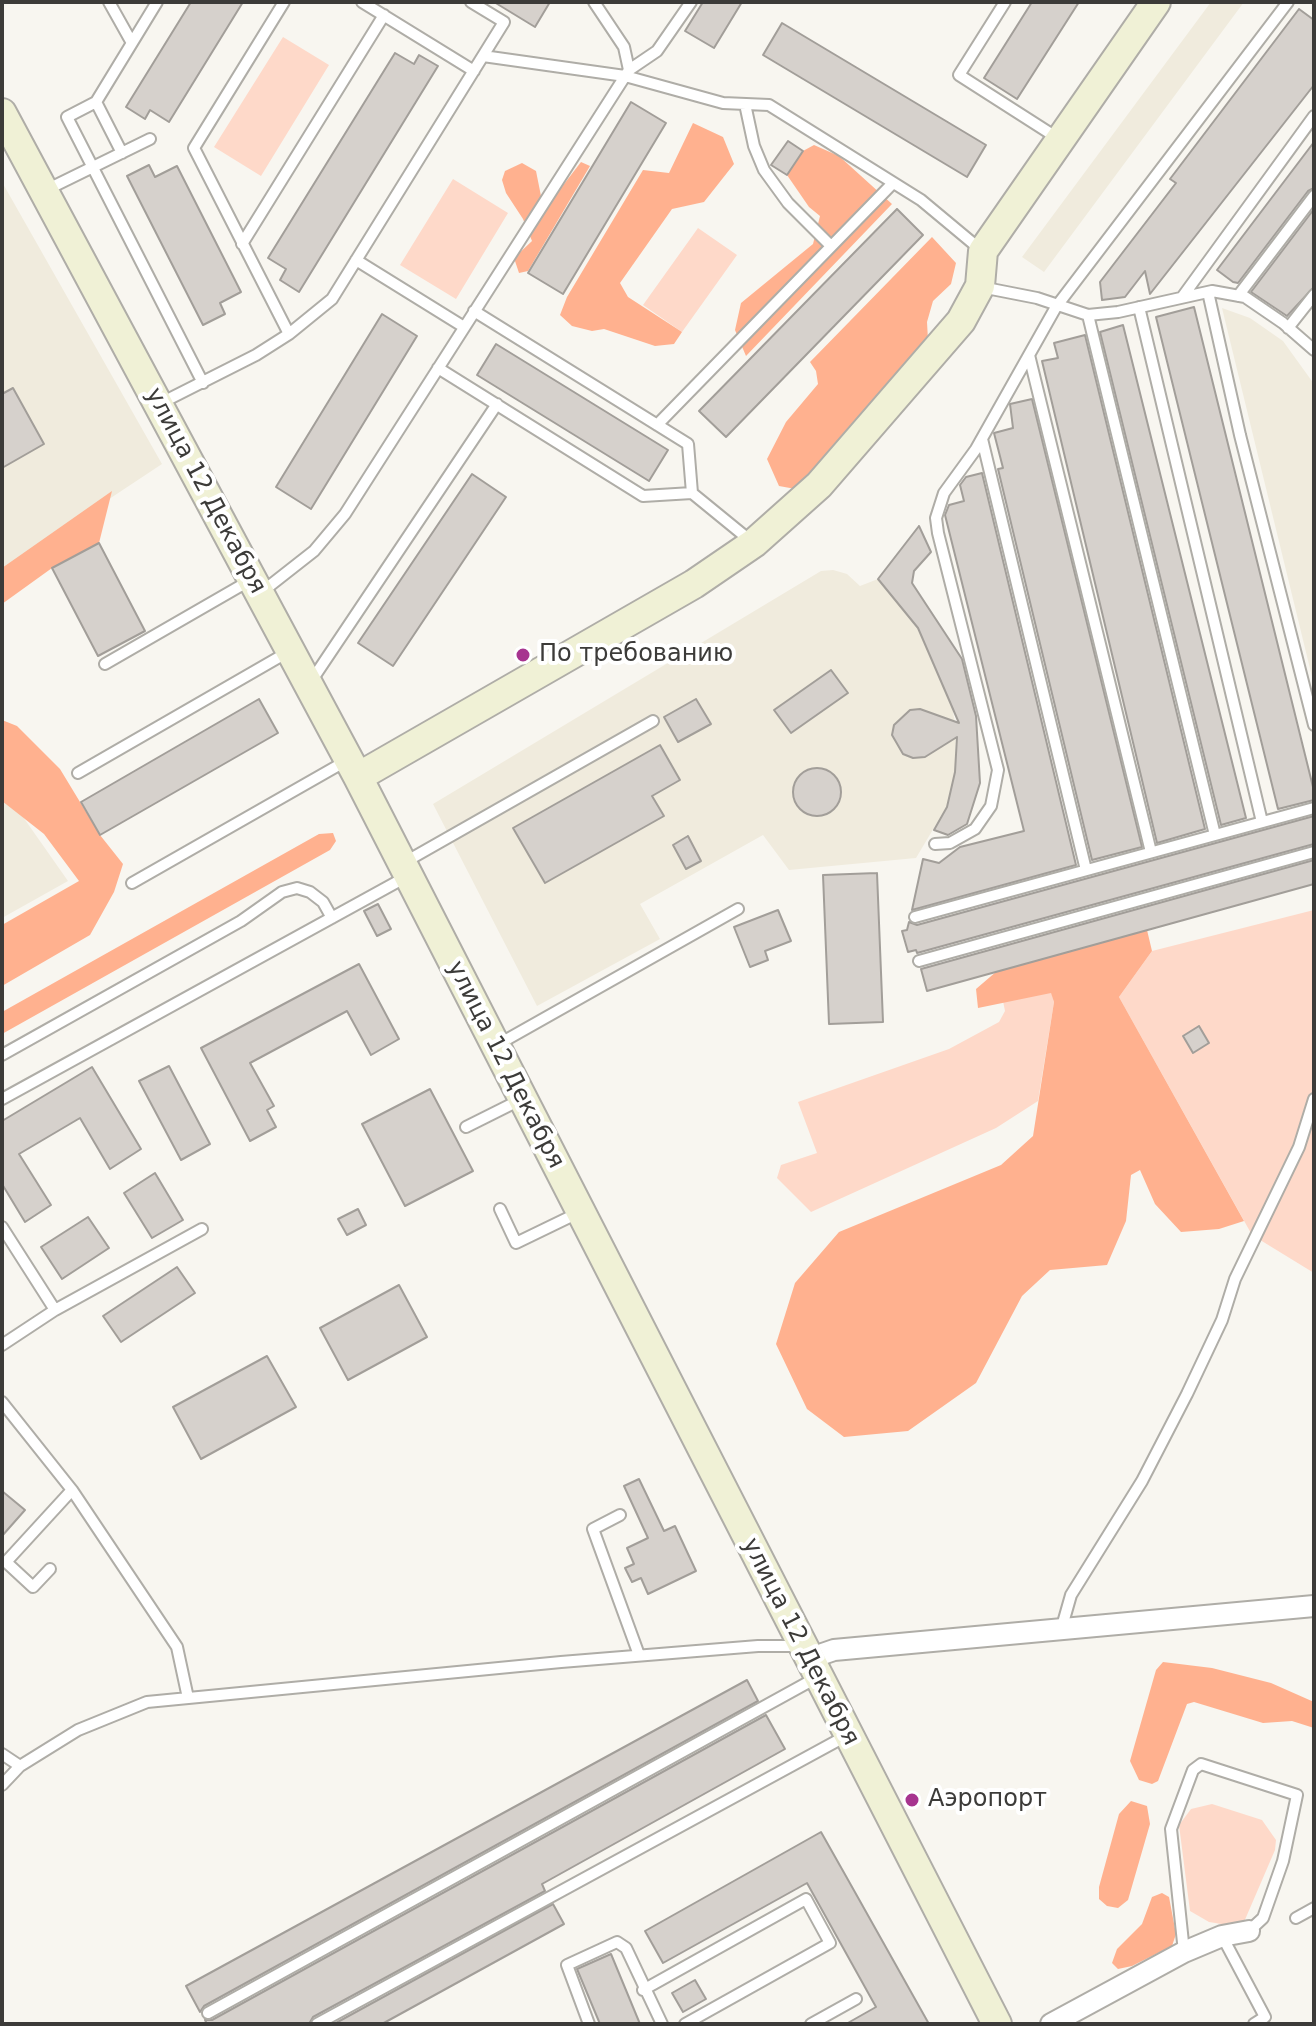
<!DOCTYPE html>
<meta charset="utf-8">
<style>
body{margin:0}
#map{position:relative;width:1316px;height:2026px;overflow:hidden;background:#f8f6f0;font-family:"DejaVu Sans",sans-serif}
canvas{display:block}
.frame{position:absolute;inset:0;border:4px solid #3c3b39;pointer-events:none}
</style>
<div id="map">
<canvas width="1316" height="2026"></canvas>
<div class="frame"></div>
</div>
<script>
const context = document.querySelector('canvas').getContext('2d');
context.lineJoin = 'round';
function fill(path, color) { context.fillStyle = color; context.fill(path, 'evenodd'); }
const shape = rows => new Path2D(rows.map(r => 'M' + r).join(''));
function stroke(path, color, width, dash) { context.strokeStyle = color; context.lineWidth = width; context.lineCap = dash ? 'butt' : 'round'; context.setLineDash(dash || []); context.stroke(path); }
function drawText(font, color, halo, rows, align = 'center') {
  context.font = font + ' "DejaVu Sans",sans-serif'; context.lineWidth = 8; context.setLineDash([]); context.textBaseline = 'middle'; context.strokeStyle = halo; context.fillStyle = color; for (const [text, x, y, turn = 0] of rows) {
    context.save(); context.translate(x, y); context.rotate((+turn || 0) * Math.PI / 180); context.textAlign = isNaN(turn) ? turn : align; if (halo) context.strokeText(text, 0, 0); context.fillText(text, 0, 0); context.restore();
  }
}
fill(shape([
 [1211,2,1244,2,1044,272,1022,257],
 [2,182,162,464,2,570],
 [1222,308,1250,318,1283,341,1314,384,1314,685],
 [833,570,847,574,860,586,878,579,918,628,952,706,956,729,955,772,947,806,916,858,789,870,763,835,640,904,660,939,537,1006,433,804,821,571],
 [2,787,68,881,2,918]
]), '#f0ebdd');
fill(shape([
 [283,37,329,65,261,176,214,147],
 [453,179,508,213,456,299,400,265],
 [698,228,737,255,682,332,643,305],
 [1314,910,1314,1273,1252,1235,1119,997,1152,951],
 [1042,959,1054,1002,1038,1101,996,1128,811,1212,777,1178,781,1165,817,1153,798,1102,949,1049,999,1022,1005,1011,997,971],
 [1212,1804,1262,1820,1276,1840,1275,1850,1244,1922,1234,1926,1209,1922,1190,1911,1179,1825,1191,1809]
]), '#fed9c9');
fill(shape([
 [693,123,723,137,734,164,704,202,672,209,620,283,628,297,682,332,674,344,655,346,604,329,592,331,572,326,560,315,567,297,643,170,669,173],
 [814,145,839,156,892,204,746,356,735,330,741,303,813,244,820,216,809,207,787,175,803,151],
 [581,162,590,166,528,271,519,273,514,258,532,241,523,219,506,193,502,180,505,171,522,163,536,171,541,196,551,201],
 [932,237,956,263,951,284,933,301,927,322,928,340,801,490,779,486,767,459,786,422,818,384,816,371,810,362],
 [112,491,99,543,52,568,2,604,2,568],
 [2,720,17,726,60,769,100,835,123,864,114,892,90,935,2,986,2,925,79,881,44,834,2,801],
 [333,833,336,841,330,850,2,1034,2,1012,319,834],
 [1147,930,1152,951,1119,997,1244,1221,1219,1229,1181,1232,1155,1204,1140,1170,1131,1175,1126,1221,1107,1265,1050,1270,1022,1296,976,1383,908,1431,844,1437,807,1409,776,1344,795,1283,839,1232,1001,1165,1033,1136,1054,1002,1051,993,978,1008,976,989,997,971],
 [1163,1662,1212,1668,1271,1683,1314,1702,1314,1728,1292,1721,1263,1723,1194,1702,1187,1704,1158,1781,1152,1784,1139,1780,1130,1761,1156,1670],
 [1131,1801,1147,1806,1150,1824,1128,1900,1118,1908,1107,1906,1099,1899,1099,1887,1119,1814],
 [1162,1893,1169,1897,1176,1934,1172,1946,1132,1966,1118,1969,1112,1963,1117,1949,1142,1924,1152,1897]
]), '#ffb18f');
const building = shape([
 [191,2,243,2,169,122,150,110,145,119,126,107,191,2],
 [494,2,550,2,535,27,494,2],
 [703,2,742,2,714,48,685,31,703,2],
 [1032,2,1079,2,1017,99,984,78,1032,2],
 [1299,9,1314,20,1314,85,1150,294,1145,271,1125,297,1102,300,1100,282,1176,183,1170,179,1299,9],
 [782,23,986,145,967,177,763,55,782,23],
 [395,53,414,64,419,55,438,66,299,292,280,280,286,269,268,258,395,53],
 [631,102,666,123,563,294,528,273,631,102],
 [788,141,803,151,787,175,771,165,788,141],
 [1314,142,1314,188,1308,191,1238,283,1233,282,1217,270,1314,142],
 [149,165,155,177,177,166,241,292,220,303,225,314,203,325,127,176,149,165],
 [897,209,923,235,726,437,699,411,897,209],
 [1314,209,1314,287,1287,316,1251,292,1314,209],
 [1194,307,1314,791,1314,800,1278,809,1156,317,1194,307],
 [382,314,417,336,311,509,276,487,382,314],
 [1123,325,1246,818,1221,825,1100,332,1123,325],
 [1085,335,1205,829,1157,843,1042,361,1058,358,1054,343,1085,335],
 [496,344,668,450,649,481,477,375,496,344],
 [13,388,44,444,2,468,2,394,13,388],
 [1032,399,1142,847,1092,860,998,469,1003,468,994,433,1013,428,1010,404,1032,399],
 [982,473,1076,865,912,910,923,859,939,863,960,847,1024,831,945,515,949,505,964,501,960,485,966,477,982,473],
 [472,474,506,497,393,666,358,643,472,474],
 [919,526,931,552,914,571,912,583,962,659,976,716,980,783,967,824,948,835,934,830,947,807,955,772,957,737,925,757,913,758,903,754,892,735,894,725,910,710,920,709,959,723,918,628,878,579,919,526],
 [99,543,145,631,98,656,52,568,99,543],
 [831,670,848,693,791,733,774,710,831,670],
 [259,699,278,733,100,835,81,802,259,699],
 [696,699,711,724,678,742,664,717,696,699],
 [660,745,680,780,652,796,664,816,545,883,513,828,660,745],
 '793 792a24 24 0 1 1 48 0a24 24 0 1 1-48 0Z',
 [1314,816,1314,844,917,953,916,950,908,952,902,931,907,930,909,922,917,925,1314,816],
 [688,836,701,861,686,869,673,845,688,836],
 [1314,860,1314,884,927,991,921,969,1314,860],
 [877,873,883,1022,829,1024,823,875,877,873],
 [378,904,391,929,377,936,364,911,378,904],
 [778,910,791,941,765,951,768,960,750,967,734,927,778,910],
 [359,964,399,1039,371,1055,347,1011,250,1063,274,1106,267,1110,276,1127,250,1141,201,1048,359,964],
 [1199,1026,1209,1043,1193,1053,1183,1036,1199,1026],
 [169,1066,210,1144,181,1160,139,1081,169,1066],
 [92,1067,141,1149,110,1169,80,1118,19,1154,51,1205,25,1222,2,1184,2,1121,92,1067],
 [430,1089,473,1171,405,1206,362,1124,430,1089],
 [155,1173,183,1220,152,1238,124,1193,155,1173],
 [358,1209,366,1225,347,1235,338,1219,358,1209],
 [88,1217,109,1248,62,1279,41,1247,88,1217],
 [177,1267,195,1293,121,1342,103,1316,177,1267],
 [399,1285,427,1337,348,1380,320,1328,399,1285],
 [267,1356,296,1407,201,1459,173,1407,267,1356],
 [639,1479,664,1531,675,1526,696,1571,648,1594,641,1578,632,1582,625,1568,634,1564,627,1548,648,1538,624,1486,639,1479],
 [2,1491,25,1510,2,1536,2,1491],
 [747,1680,758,1701,204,2006,200,2012,186,1986,747,1680],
 [766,1715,785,1749,542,1884,545,1891,313,2017,309,2024,207,2024,205,2020,212,2020,766,1715],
 [821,1832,847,1878,929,2024,846,2024,876,2007,807,1883,663,1963,645,1931,821,1832],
 [553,1904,564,1924,382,2024,334,2024,553,1904],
 [611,1954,640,2024,600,2024,577,1969,611,1954],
 [695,1980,706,1999,683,2012,672,1993,695,1980]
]);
fill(building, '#d6d1cc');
stroke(building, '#a29e99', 2);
const lane = shape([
 [109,2,132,43],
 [157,2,96,102,67,117,203,383],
 [284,2,194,148,289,334],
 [362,2,474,71],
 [594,2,624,47,629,70],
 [1005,2,959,75,1059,139],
 [483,56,625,76,723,103,769,105,921,200,981,250],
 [96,102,122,153],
 [745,104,754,146,764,170,788,203,831,246],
 [44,191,150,139],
 [242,244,384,15],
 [356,260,464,327],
 [981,287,1037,298,1088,315,1118,312,1212,291,1245,297,1283,323,1314,350],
 [1208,292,1240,435,1314,725],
 [1183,296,1314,116],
 [1238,296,1314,196],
 [1139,307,1262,822],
 [474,311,688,444,692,493,752,542],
 [1088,315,1215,835],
 [1288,328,1314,295],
 [1029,355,1151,852],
 [438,368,643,496,692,493],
 [161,403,256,355,289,334,332,299,504,22,471,2],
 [657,425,893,183],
 [982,439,1086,870],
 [263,591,314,551,345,514,629,70,657,51,691,2],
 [105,664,249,581],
 [310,683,497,404],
 [78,773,288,652],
 [935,844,950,843,975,829,991,806,998,770,938,533,936,518,944,493,976,449,1056,307,1288,2],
 [405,862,653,721],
 [132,883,346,761],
 [915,917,1314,808],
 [919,961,1314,852],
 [497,1045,738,909],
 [2,1055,241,921,282,892,297,888,310,892,323,902,332,918],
 [2,1099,406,877],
 [466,1127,520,1100],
 [500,1209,516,1243,580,1212],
 [2,1227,55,1310],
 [2,1345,55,1310,202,1229],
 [2,1402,72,1490,177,1647,188,1698],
 [620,1515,593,1529,639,1655],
 [50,1569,33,1587,6,1562,72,1490],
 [1061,1630,1071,1595,1142,1481,1187,1394,1222,1320,1235,1279,1299,1147,1314,1099],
 [2,1754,20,1766],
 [2,1785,20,1766,78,1730,147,1702,561,1662,758,1646,802,1646],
 [1296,1918,1314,1908],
 [1222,1936,1265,2017,1254,2024],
 [1184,1952,1171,1829,1193,1770,1201,1764,1297,1795,1283,1861,1263,1918,1249,1931],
 [643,1990,806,1899,830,1943,685,2024],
 [208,2013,816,1678],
 [317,2024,846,1736],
 [589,2024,567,1965,617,1942,626,1948,662,2024],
 [811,2024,856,1999]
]);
const street = shape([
 [808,1659,834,1650,1314,1606],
 [1051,2024,1184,1952,1222,1936,1249,1931]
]);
const secondary = shape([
 [2,113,358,777,997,2024],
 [358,777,694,584,754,543,819,485,961,321,980,286,983,251,1156,2]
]);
stroke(lane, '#afada7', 14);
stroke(street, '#afada7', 24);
stroke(secondary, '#afada7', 32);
stroke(lane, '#fff', 10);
stroke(street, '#fff', 20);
stroke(secondary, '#f0f1d6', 28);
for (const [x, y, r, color] of [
 [523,655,8,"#a7348f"],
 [912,1800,8,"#a7348f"]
]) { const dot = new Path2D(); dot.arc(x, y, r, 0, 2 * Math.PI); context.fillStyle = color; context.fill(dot); stroke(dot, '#fff', 3); }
drawText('24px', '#3c3b39', '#fff', [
 ["улица 12 Декабря",205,491,62],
 ["улица 12 Декабря",505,1065,63],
 ["улица 12 Декабря",800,1642,63]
]);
drawText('24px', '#3c3b39', '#fff', [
 ["По требованию",539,655],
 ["Аэропорт",928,1800]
], 'left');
</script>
